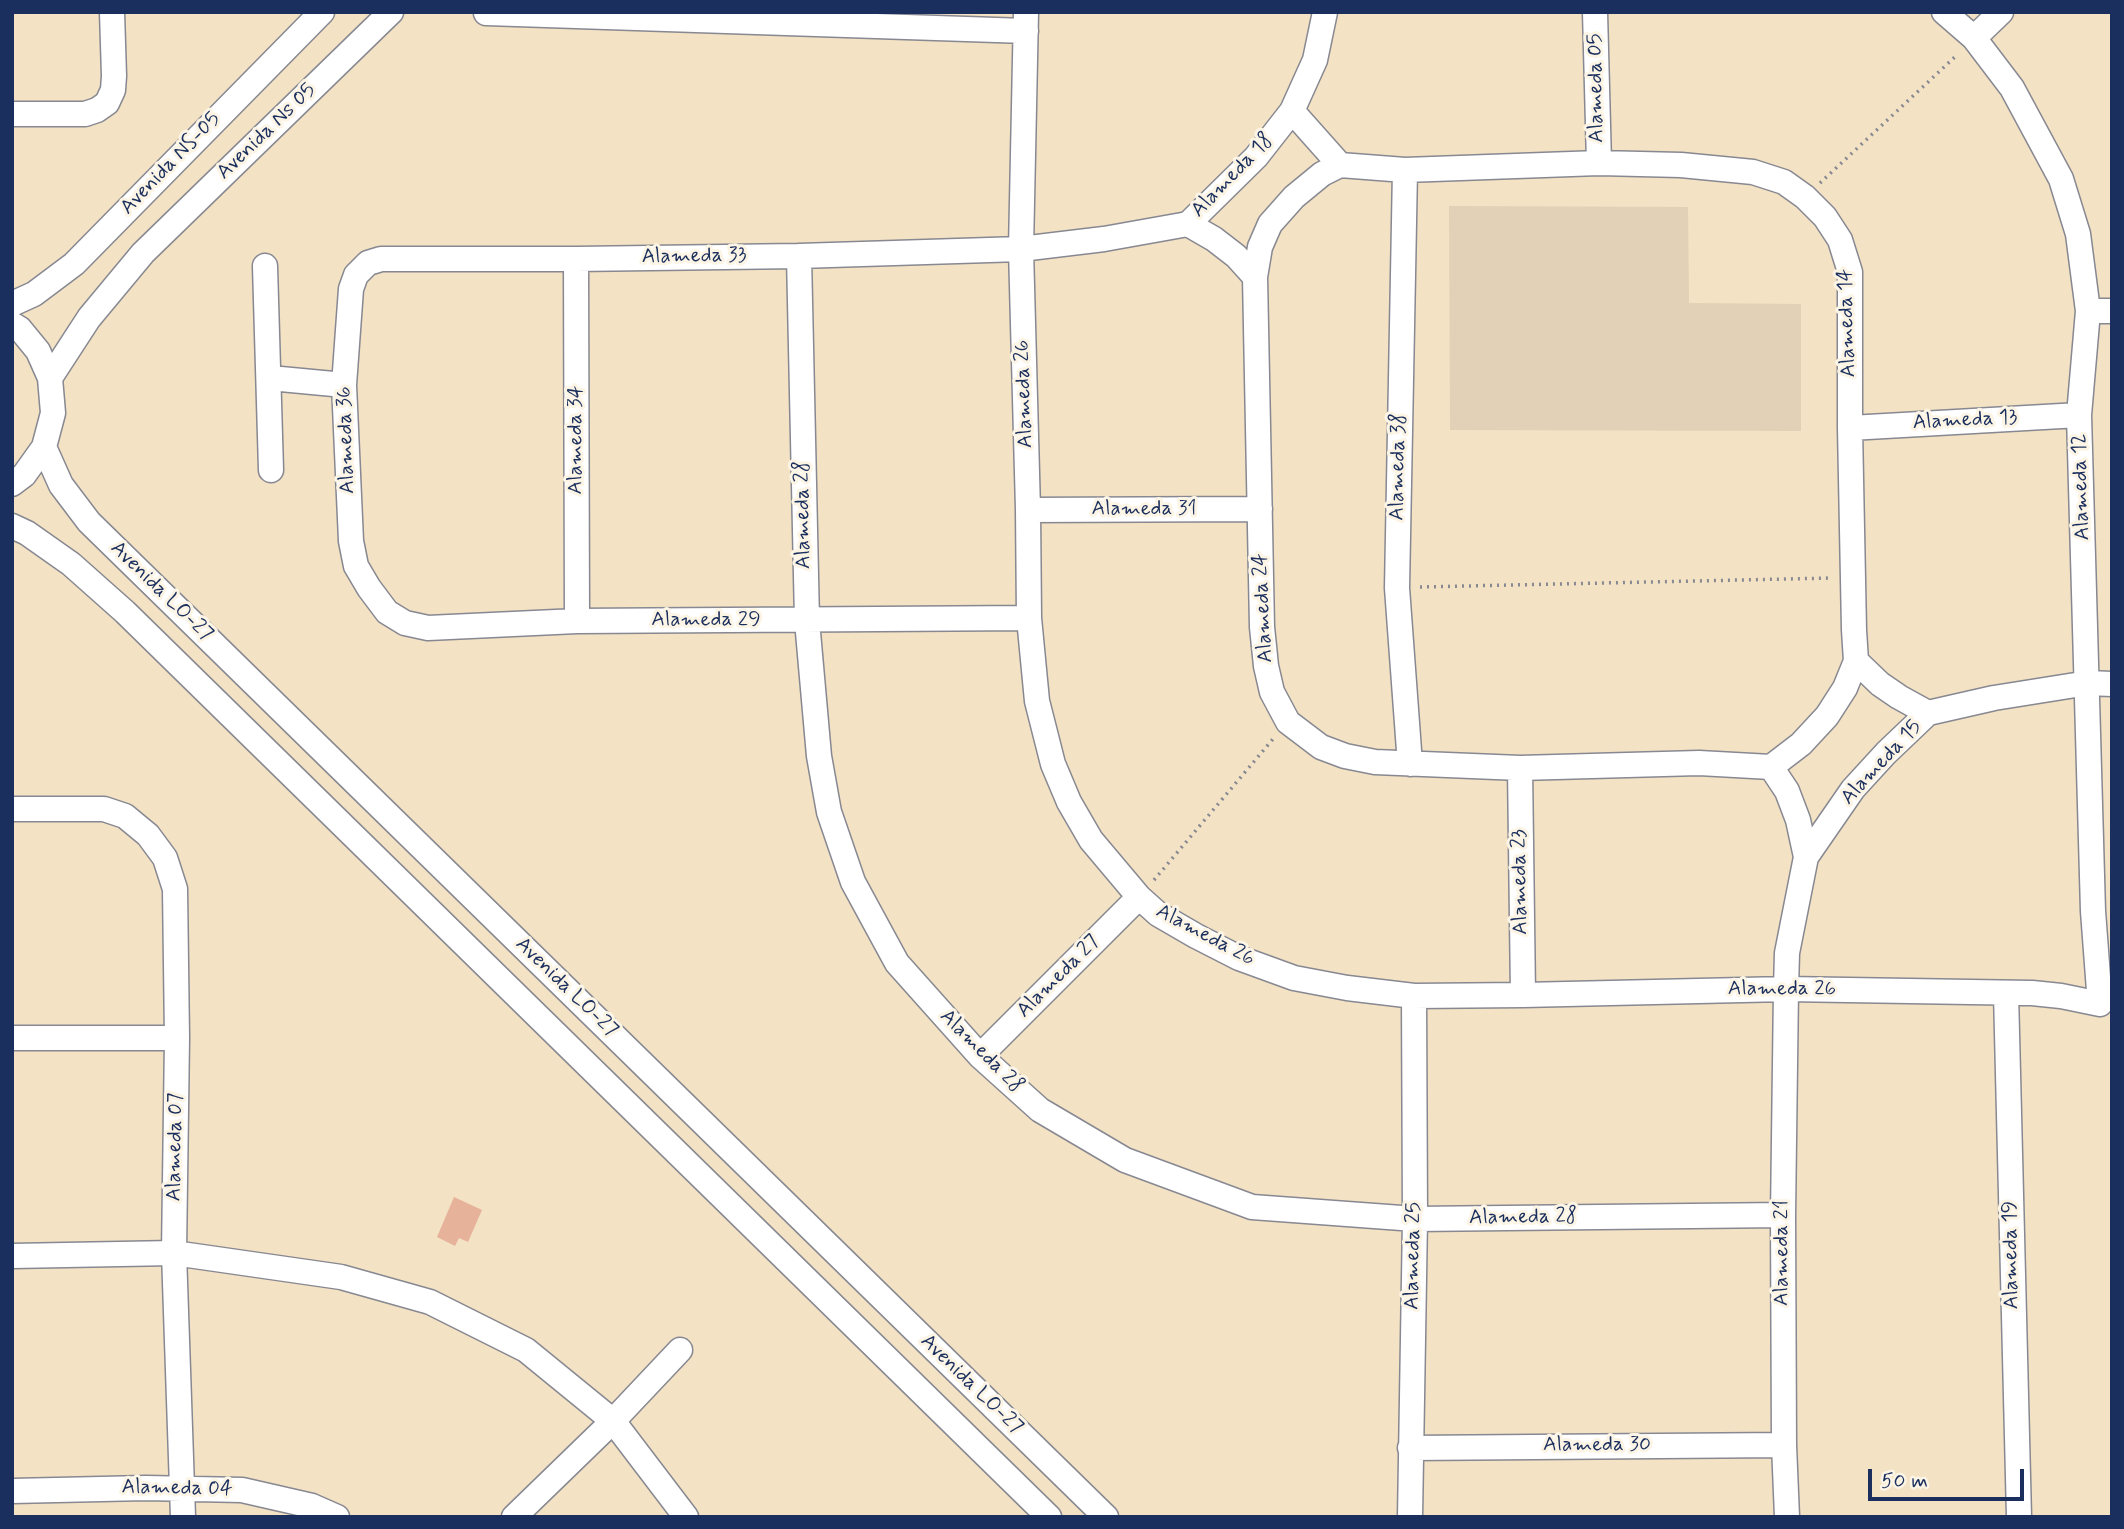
<!DOCTYPE html>
<style>
body{margin:0}
#map{position:relative;width:2124px;height:1529px;overflow:hidden;background:#f3e2c4;font-family:Mynerve,sans-serif}
canvas{display:block}
.frame{position:absolute;inset:0;border:14px solid #1b2f5e;pointer-events:none}
.scale{position:absolute;left:1868px;top:1469px;width:156px;height:32px;box-sizing:border-box;border:4px solid #1b2f5e;border-top:0;padding-left:9px;font-size:21px;line-height:24px;white-space:nowrap;color:#1b2f5e;-webkit-text-stroke:5px #fcf5e5;paint-order:stroke}
</style>
<div id="map">
<canvas width="2124" height="1529"></canvas>
<div class="frame"></div>
<div class="scale">50 m</div>
</div>
<script>
const context = document.querySelector('canvas').getContext('2d');
context.lineJoin = 'round';
function fill(path, color) { context.fillStyle = color; context.fill(path, 'evenodd'); }
const shape = rows => new Path2D(rows.map(r => 'M' + r).join(''));
function stroke(path, color, width, dash) { context.strokeStyle = color; context.lineWidth = width; context.lineCap = dash ? 'butt' : 'round'; context.setLineDash(dash || []); context.stroke(path); }
function drawText(font, color, halo, rows, align = 'center') {
  context.font = font + ' Mynerve,sans-serif'; context.lineWidth = 6; context.setLineDash([]); context.textBaseline = 'middle'; context.strokeStyle = halo; context.fillStyle = color; for (const [text, x, y, turn = 0] of rows) {
    context.save(); context.translate(x, y); context.rotate((+turn || 0) * Math.PI / 180); context.textAlign = isNaN(turn) ? turn : align; if (halo) context.strokeText(text, 0, 0); context.fillText(text, 0, 0); context.restore();
  }
}
fill(shape([
 [1449,206,1688,207,1689,303,1801,304,1801,431,1450,430]
]), '#e2d1b6');
fill(shape([
 [454,1197,482,1210,468,1242,459,1238,455,1246,437,1237]
]), '#e6b29a');
const minor = shape([
 [1026,12,1021,249,1028,510,1029,618,1037,701,1053,764,1069,802,1091,840,1139,897,1158,914,1196,936,1239,958,1294,978,1347,988,1414,996,1523,995,1786,989,2032,993,2061,996,2100,1004],
 [1595,12,1599,163],
 [1944,12,1974,38,2012,88,2061,179,2078,234,2088,311,2079,415,2093,911,2100,1004],
 [486,13,1026,31],
 [1974,38,2001,12],
 [1292,111,1340,165],
 [12,114,85,114,97,110,107,103,113,90,114,76,112,12],
 [1599,163,1681,165,1753,172,1784,182,1805,197,1825,217,1840,240,1850,272,1850,428,1854,630,1856,661,1845,688,1827,716,1801,744,1771,767,1699,763,1520,768,1375,762,1345,756,1321,747,1288,722,1272,692,1266,666,1262,627,1255,277,1260,247,1270,224,1294,197,1322,174,1340,165,1405,170,1599,163],
 [1405,170,1397,588,1410,764],
 [1188,224,1214,239,1236,256,1255,277],
 [799,256,807,621,819,756,829,812,853,882,897,963,980,1056,1040,1110,1125,1160,1252,1207,1415,1219,1783,1215],
 [576,259,577,621],
 [265,266,271,470],
 [12,304,34,294,74,264,322,12],
 [2088,311,2112,311],
 [12,324,20,329,38,351,50,378,53,413,44,447,24,475,12,484],
 [50,378,89,318,143,253,391,12],
 [270,378,344,385],
 [1850,428,2079,415],
 [44,447,61,485,89,522,1106,1517],
 [1028,510,1260,509],
 [12,526,27,533,71,564,125,612,1049,1517],
 [1029,618,577,621,428,628,405,623,387,612,369,588,356,566,351,541,344,385,351,289,356,275,368,263,381,259,576,259,799,256,1021,249,1104,239,1188,224,1256,157,1292,111,1315,60,1325,12],
 [1856,661,1880,684,1899,697,1928,713],
 [1771,767,1787,791,1798,820,1806,857],
 [1520,768,1523,995],
 [12,809,104,809,125,816,148,835,165,858,175,889,177,1038,174,1253,183,1517],
 [2006,993,2019,1517],
 [12,1038,177,1038],
 [980,1056,1139,897],
 [12,1256,174,1253,341,1277,430,1302,526,1350,613,1421,686,1517],
 [1410,1448,1784,1445],
 [12,1491,146,1488,242,1490,312,1506,337,1517],
 [514,1517,613,1421,680,1350],
 [1410,1517,1415,1219,1414,996],
 [1787,1517,1784,1445,1783,1215,1786,989,1787,953,1806,857,1853,789,1886,753,1928,713,1994,698,2088,683,2112,684]
]);
stroke(minor, '#878891', 27);
stroke(shape([
 [1820,183,1958,54],
 [1420,587,1832,578],
 [1154,880,1273,739]
]), '#878891', 3.5, [2, 5]);
stroke(minor, '#fff', 24);
drawText('21px', '#1b2f5e', '#fcf5e5', [
 ["Alameda 05",1597,88,-91],
 ["Avenida Ns 05",267,132,-44],
 ["Avenida NS-05",171,164,-46],
 ["Alameda 18",1233,176,-46],
 ["Alameda 33",694,257,-1],
 ["Alameda 14",1848,323,-92],
 ["Alameda 26",1025,394,-92],
 ["Alameda 13",1965,421,-3],
 ["Alameda 36",347,440,-92],
 ["Alameda 34",577,440,-90],
 ["Alameda 38",1399,467,-89],
 ["Alameda 12",2082,487,-92],
 ["Alameda 31",1144,510],
 ["Alameda 28",804,515,-91],
 ["Avenida LO-27",161,592,44],
 ["Alameda 24",1264,608,-93],
 ["Alameda 29",706,621],
 ["Alameda 15",1882,763,-47],
 ["Alameda 23",1521,882,-91],
 ["Alameda 26",1205,936,28],
 ["Alameda 27",1059,977,-45],
 ["Avenida LO-27",566,988,44],
 ["Alameda 26",1782,990],
 ["Alameda 28",981,1052,45],
 ["Alameda 07",176,1147,-89],
 ["Alameda 28",1523,1218,-1],
 ["Alameda 21",1783,1253,-90],
 ["Alameda 19",2012,1255,-91],
 ["Alameda 25",1414,1256,-89],
 ["Avenida LO-27",971,1385,44],
 ["Alameda 30",1597,1446],
 ["Alameda 04",177,1489,1]
]);
</script>
